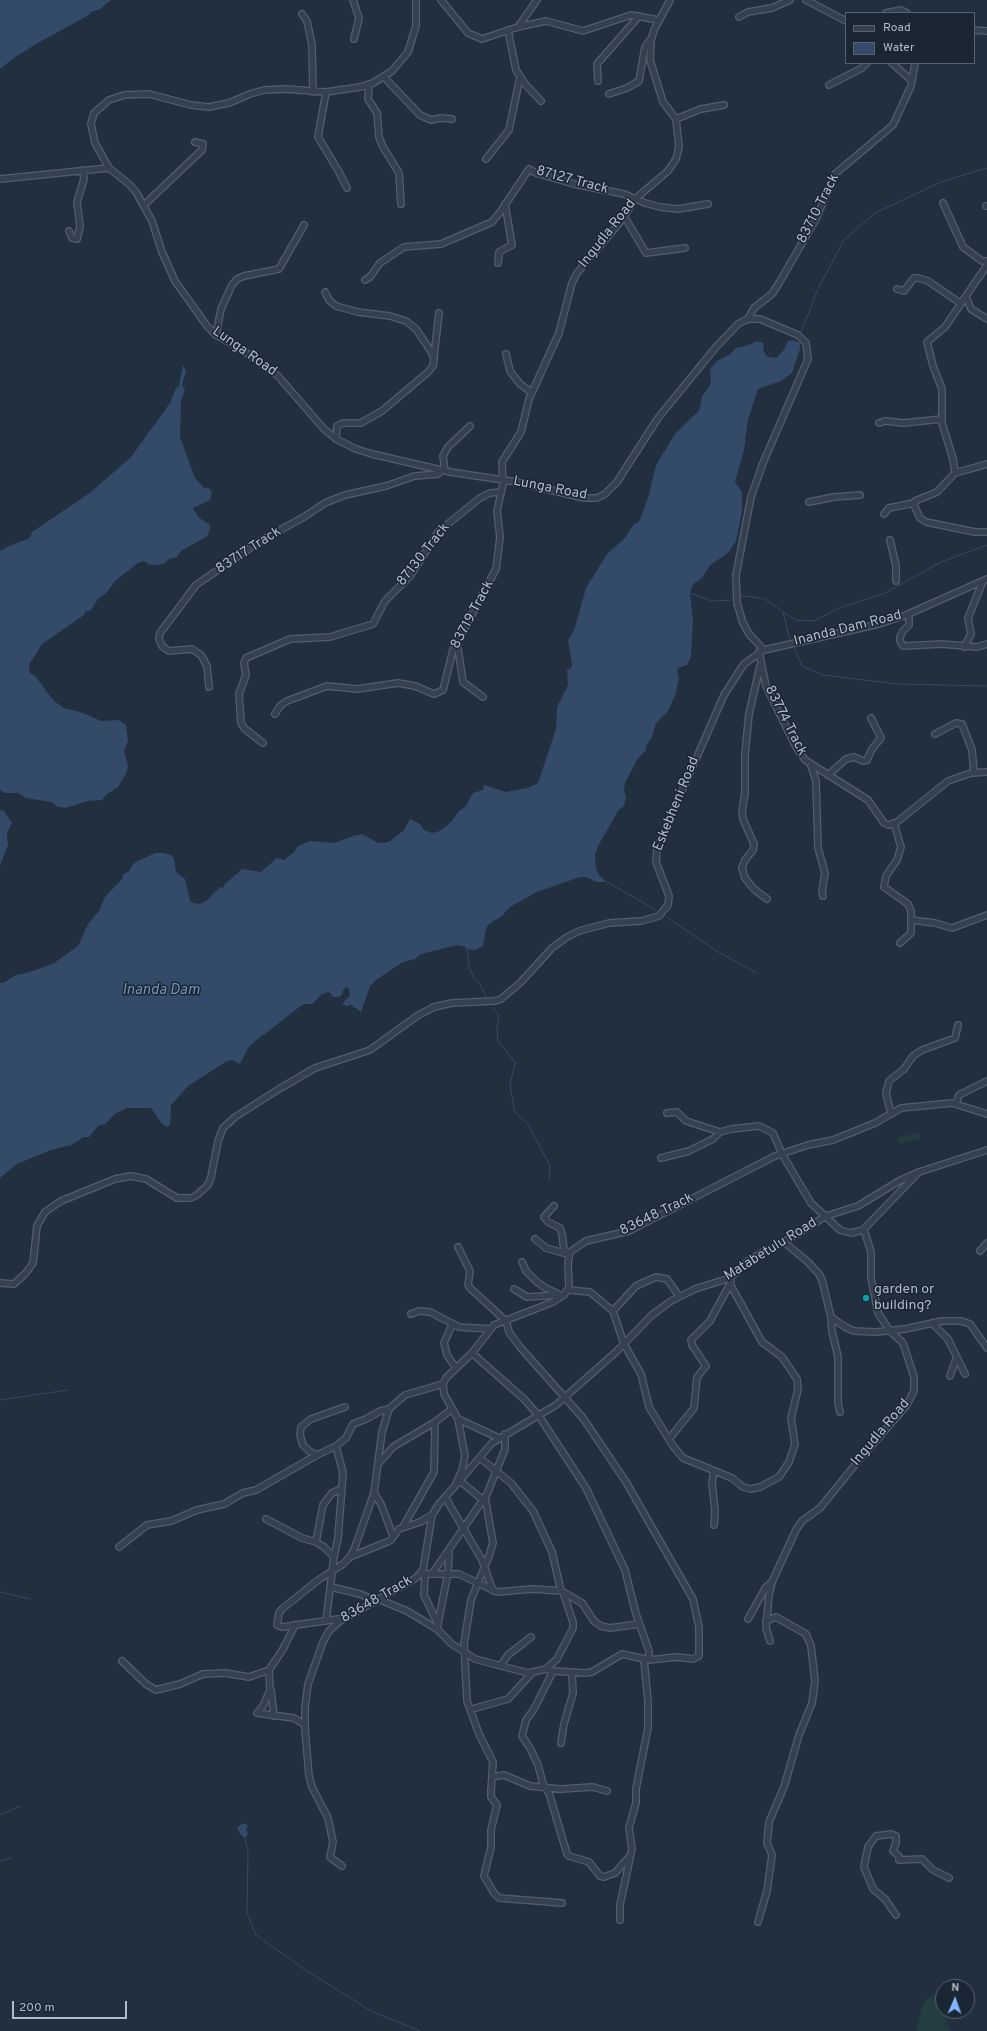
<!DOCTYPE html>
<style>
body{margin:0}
#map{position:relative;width:987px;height:2031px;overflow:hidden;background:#212f3f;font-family:Overpass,sans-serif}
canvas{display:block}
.legend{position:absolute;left:845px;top:12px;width:130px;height:52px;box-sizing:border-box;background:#1a2634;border:1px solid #566270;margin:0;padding:5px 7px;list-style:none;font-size:12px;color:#b1bbca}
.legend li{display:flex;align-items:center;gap:8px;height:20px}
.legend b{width:20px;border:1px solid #566270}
.north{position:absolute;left:935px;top:1979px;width:40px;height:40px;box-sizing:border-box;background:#1a2634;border:1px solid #566270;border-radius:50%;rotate:2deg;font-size:11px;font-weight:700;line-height:16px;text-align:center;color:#b1bbca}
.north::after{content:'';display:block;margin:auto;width:14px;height:18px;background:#81b5ff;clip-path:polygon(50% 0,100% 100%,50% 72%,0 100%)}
.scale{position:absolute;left:12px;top:2001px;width:115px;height:18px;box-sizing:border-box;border:2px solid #b1bbca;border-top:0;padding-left:5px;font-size:12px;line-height:14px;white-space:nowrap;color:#b1bbca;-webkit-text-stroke:3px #1a2634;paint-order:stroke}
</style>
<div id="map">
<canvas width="987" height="2031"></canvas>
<ul class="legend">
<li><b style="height:5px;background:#35414f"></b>Road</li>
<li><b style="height:11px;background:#334a68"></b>Water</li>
</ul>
<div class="north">N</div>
<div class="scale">200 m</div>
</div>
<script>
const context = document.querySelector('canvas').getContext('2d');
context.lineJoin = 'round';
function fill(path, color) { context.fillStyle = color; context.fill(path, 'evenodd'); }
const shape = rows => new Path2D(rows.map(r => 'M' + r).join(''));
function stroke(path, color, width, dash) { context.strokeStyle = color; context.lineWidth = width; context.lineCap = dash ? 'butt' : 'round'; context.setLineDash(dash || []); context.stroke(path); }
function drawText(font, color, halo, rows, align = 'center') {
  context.font = font + ' Overpass,sans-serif'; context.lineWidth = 3; context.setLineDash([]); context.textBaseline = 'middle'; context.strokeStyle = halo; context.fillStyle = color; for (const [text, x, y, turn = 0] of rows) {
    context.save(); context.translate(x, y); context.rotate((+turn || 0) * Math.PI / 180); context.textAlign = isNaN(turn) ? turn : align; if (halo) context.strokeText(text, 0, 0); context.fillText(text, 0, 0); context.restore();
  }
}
fill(shape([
 [919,1133,921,1138,899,1144,898,1137],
 [933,1995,940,1999,943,2004,943,2011,945,2011,946,2021,951,2031,916,2031,922,2006,926,1999]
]), '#233d40');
fill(shape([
 [0,0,111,0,99,10,91,12,89,15,38,43,15,57,0,69],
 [792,340,800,343,800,349,792,373,781,381,758,389,748,420,744,450,735,482,742,492,742,511,736,541,728,553,710,565,702,578,693,584,690,593,693,620,691,657,687,665,678,668,677,672,679,678,675,696,668,711,656,723,652,737,646,746,646,750,637,760,625,783,624,791,626,797,624,806,618,811,598,846,595,856,596,868,599,875,607,882,597,882,585,877,577,878,537,892,510,907,502,916,489,924,486,929,483,946,475,950,467,949,465,947,458,945,421,954,415,959,403,962,376,980,370,986,361,1012,351,1005,347,1006,342,1004,350,995,349,989,346,987,343,991,342,995,339,997,333,997,329,992,322,994,312,1004,304,1004,298,1008,265,1034,261,1036,248,1048,240,1064,232,1060,227,1061,188,1086,171,1105,170,1125,167,1127,162,1124,151,1108,127,1108,115,1114,105,1124,98,1126,89,1137,84,1137,71,1145,51,1150,17,1164,0,1178,0,983,3,983,16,975,30,972,54,963,78,946,88,924,99,911,105,897,122,879,123,875,129,871,134,863,155,853,164,853,171,855,174,859,176,872,185,879,190,901,193,903,200,904,206,901,220,887,223,888,225,884,242,869,261,872,277,858,284,860,294,852,298,846,310,841,334,843,353,836,362,834,378,843,385,843,390,841,404,830,410,819,420,824,424,830,432,833,440,831,452,821,459,811,466,806,473,793,483,790,484,785,506,792,527,788,538,783,556,729,557,707,568,685,567,670,571,668,572,665,568,640,574,630,586,588,607,554,625,538,634,524,639,522,648,498,656,465,675,434,692,417,699,411,702,396,709,387,711,380,710,369,717,361,729,355,736,348,749,345,757,341,763,343,764,352,768,357,776,358,783,351,788,341],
 [183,365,186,371,182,385,185,389,181,401,180,437,195,478,205,489,208,487,212,492,210,500,193,508,198,517,210,525,209,533,206,537,181,551,177,557,169,559,165,563,158,565,149,564,144,561,138,563,116,580,106,593,98,599,91,610,85,612,84,615,42,644,29,665,30,673,35,676,54,701,64,708,83,713,101,721,119,720,126,725,128,741,124,751,128,766,126,774,118,787,107,794,102,800,88,801,66,808,58,807,51,802,26,798,18,793,5,793,0,790,0,551,11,545,30,538,32,532,91,492,131,457,170,403,176,388,179,386],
 [0,810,4,811,12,823,7,833,8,845,0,866],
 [244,1823,248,1826,246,1829,248,1834,245,1838,240,1834,237,1827]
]), '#334a68');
stroke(shape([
 [801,332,818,289,844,240,875,213,941,182,987,168],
 [690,593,712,601,732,600],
 [740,597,746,596,765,599,783,612,790,640],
 [783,612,796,620,814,621,839,608,885,593,941,562,987,545],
 [794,647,802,666,823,675,898,684,987,686],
 [607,882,656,910],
 [668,918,720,953,757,973],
 [467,949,469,967,473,976,480,984,487,999],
 [492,1007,499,1015,497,1029,498,1041,515,1062,510,1086,515,1112,528,1124,546,1158,550,1167,549,1180],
 [0,1400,68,1390],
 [0,1592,30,1599],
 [0,1815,21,1806],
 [245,1838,248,1852,247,1913,256,1935,304,1969,371,2011,420,2031],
 [0,1861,11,1858]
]), '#334a68', 1);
const minor = shape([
 [353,0,359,18,354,39],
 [416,0,416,26,408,52,392,71,373,83,360,87,326,92,285,89,264,90,250,94,229,103,209,107,191,105,149,94,124,95,109,100,94,113,91,124,95,143,109,168,130,185,136,192,152,221,162,252,175,281,207,326,216,335,241,349,278,376,324,429,336,439,356,449,372,454,450,472,517,482,584,498,597,498,605,494,617,482,658,418,716,347,738,324,748,319,760,319,798,335,806,343,808,359,763,463,751,497,736,575,737,603,743,623,749,634,764,650],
 [441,0,468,33,482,39,518,27,546,21,583,31,631,15,658,20],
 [806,0,846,21],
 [886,13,901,10,907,13],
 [302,14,307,21,312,45,313,92],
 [739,17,748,12,772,8,790,0],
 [518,27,537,0],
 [508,30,516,70,525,84,541,101],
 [974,30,987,31],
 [892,63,912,81],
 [384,77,420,115,431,120,441,118,452,119],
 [598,81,597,64,639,16],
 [369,84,368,99,377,113,379,137,383,147,399,173,401,204],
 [829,85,862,68,867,63],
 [326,92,318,137,339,172,347,188],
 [609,94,627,88,639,81,645,47,650,40],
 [676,119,701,109,724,105],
 [486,159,509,130,520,77],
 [0,179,109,168],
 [943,203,963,247,982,261,987,261],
 [144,205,202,150,203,144,195,142],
 [986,206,987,206],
 [624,216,646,253,685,248],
 [69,231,72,238,77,239,80,226,77,202,84,179,83,170],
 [498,263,499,252,512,245,505,204],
 [365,280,370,277,380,263,404,247,441,244,492,222,501,211,529,169,536,173,574,184,624,194,645,203,660,207,678,209,708,204],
 [897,289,904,291,914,278,918,278,928,281,960,303],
 [325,292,329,300,336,306,358,312,390,316,406,321,416,329,432,353,434,359,433,366,427,373,382,411,361,423,343,423,337,426,336,439],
 [966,297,971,309,987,319],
 [748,319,754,308,772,294,779,283,816,219,835,174,893,125,911,86,915,63],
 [216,335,221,309,232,285,237,279,244,276,279,269,304,225],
 [506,354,510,371,520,384,531,392],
 [434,356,439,313],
 [879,423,885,421,903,423,942,419],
 [987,464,955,473,937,492,915,501,914,505,920,518,926,522,975,532,987,532],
 [445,471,443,456,448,447,470,426],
 [955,473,953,459,942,423,942,389,933,366,927,342,945,327,987,265],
 [809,502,834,497,860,495],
 [884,514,889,508,914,503],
 [890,540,896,566,896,581],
 [909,614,909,625,903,631,900,637,900,641,903,646,942,644,977,647,987,644],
 [457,642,463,682,483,697],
 [964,647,971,634,968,618,983,581],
 [759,652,766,686,796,747,805,760,868,800,884,823,888,825,897,822,948,781,971,773,987,772],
 [760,666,749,714,745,754,745,793,742,811,743,819,754,844,753,850,745,860,742,868,745,878,754,889,767,899],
 [209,687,207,666,201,655,192,649,169,651,162,646,159,639,160,633,196,585,262,540,304,517,325,503,345,495,386,486,415,476,438,474,442,470],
 [275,714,280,706,287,701,327,686,357,689,398,683,415,686,434,694,443,690,453,650,496,569,500,537,497,511,503,484,502,462,521,432,529,399,559,333,572,283,577,273,621,221,635,199,668,171,676,159,679,147,676,119,663,102,650,60,651,41,654,30,670,0],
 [935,734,956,723,962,724,972,750,974,772],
 [263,743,245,729,241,723,239,694,246,675,244,663,246,658,290,639,330,637,373,624,385,601,410,576,439,531,480,498,490,493,501,492],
 [811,766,816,781,818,848,825,873,822,891,823,896],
 [828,775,846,759,854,757,863,761,867,760,872,749,881,738,871,718],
 [894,823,901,847,897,860,886,876,884,887,908,904,911,911,911,933,900,943],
 [911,920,935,923,952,928,987,915],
 [956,1104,959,1095,987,1081],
 [667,1113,677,1112,686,1121,720,1132],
 [891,1114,886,1093,889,1081,904,1069,913,1056,922,1050,955,1038,958,1025],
 [661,1158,689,1151,713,1139,720,1132,731,1129,759,1126,773,1133,782,1154,811,1203,840,1230,851,1233,863,1230,865,1233,871,1252,871,1278,878,1313,890,1331,903,1343,914,1377,914,1391,906,1406,859,1460,820,1508,802,1521,796,1530,772,1582,769,1595,766,1628,770,1641],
 [554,1206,544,1217,548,1222,560,1228,562,1234,564,1250,570,1253],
 [863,1230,916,1175],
 [535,1239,546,1248,567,1254],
 [784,1242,808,1262,819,1274,822,1280,831,1317,845,1327,854,1331,876,1332,905,1329,942,1321,961,1321,970,1324,987,1348],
 [980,1251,987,1243],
 [522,1262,526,1271,537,1282,544,1287,562,1296],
 [0,1283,14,1284,26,1273,33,1263,37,1226,45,1212,61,1201,115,1179,131,1176,146,1179,177,1198,191,1198,197,1195,208,1185,211,1177,218,1141,223,1128,235,1117,279,1089,315,1068,370,1050,417,1016,434,1007,452,1003,495,1001,501,999,521,982,552,948,567,937,579,931,609,923,641,921,659,916,668,905,669,896,656,862,657,848,724,695,744,664,764,650,879,624,906,615,987,579],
 [514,1289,527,1297,559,1295],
 [568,1290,590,1292,613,1311,624,1344,641,1374,649,1407,673,1446,683,1458,732,1478,743,1487,750,1489,760,1487,779,1477,789,1462,795,1444,791,1418,798,1389,797,1379,782,1357,762,1342,730,1284],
 [613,1311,636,1286,656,1277,667,1279,679,1296],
 [411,1314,419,1311,430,1312,459,1327,491,1329],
 [831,1317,832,1331,838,1357,838,1403,840,1412],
 [932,1323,948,1339,965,1374],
 [452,1325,444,1343,447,1355,456,1368],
 [472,1353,524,1399,539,1416,586,1488,625,1570,636,1614,649,1651,649,1660],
 [950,1376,956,1359],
 [458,1419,499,1438],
 [669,1439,694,1408,697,1377,706,1366,692,1345,691,1340,710,1321,731,1282],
 [317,1455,309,1451,303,1445,300,1435,301,1427,311,1419,345,1407],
 [480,1458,511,1483,533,1511,552,1552,561,1591],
 [380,1462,393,1447,435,1422,452,1409],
 [460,1481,483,1500],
 [457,1484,492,1443,556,1405,616,1352,652,1315,671,1301,695,1289,730,1278,747,1262,763,1252,784,1242,826,1216,858,1206,899,1181,919,1172,987,1150],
 [374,1493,381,1504,393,1536],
 [445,1497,482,1560,493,1591],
 [485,1497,493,1543,489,1556,471,1600,464,1644,467,1701,479,1734,493,1762,491,1791,491,1797,497,1805,491,1830,491,1847,484,1876,494,1893,499,1898,562,1903],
 [266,1519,302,1538,316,1542,324,1547,334,1557],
 [714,1525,715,1511,712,1482,714,1472],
 [403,1527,434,1472,435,1422],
 [316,1542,323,1505,332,1493,341,1489],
 [119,1547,147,1525,171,1521,197,1510,224,1504,243,1493,256,1490,317,1455,336,1446,346,1438,353,1424,366,1419,380,1411,389,1409],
 [350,1557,387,1542,391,1540,399,1529,420,1522,432,1515],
 [421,1574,459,1574,497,1592,533,1589,561,1591,582,1603,594,1621,601,1626,610,1628,639,1624],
 [425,1574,424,1595,437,1622],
 [432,1574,487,1494,505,1449,505,1434],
 [331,1587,360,1594,376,1601],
 [378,1599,407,1611,437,1629,452,1644,475,1659,528,1673,546,1669,553,1671,585,1673,592,1672,622,1654,649,1660,677,1657,693,1659,699,1656,699,1627,693,1599,626,1482,583,1418,520,1347,509,1332,506,1321,471,1289,468,1285,470,1271,458,1247],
 [345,1618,282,1627,277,1625,279,1613,282,1609,317,1581,343,1564,350,1557,355,1547,374,1493,382,1432,389,1409,405,1395,443,1384],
 [748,1619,766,1587,772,1582],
 [326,1621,334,1557,338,1538,343,1473,336,1446],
 [437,1629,448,1573,449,1550],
 [122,1661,146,1684,156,1690,180,1684,203,1674,225,1673,249,1677,269,1670,283,1649,295,1625],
 [501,1665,508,1655,531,1637],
 [546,1669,557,1659,573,1628,573,1622,563,1592],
 [269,1670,270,1690,263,1706,257,1713,294,1718,305,1725],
 [553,1671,534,1709,526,1720,522,1736,530,1748,538,1765,543,1784,549,1793,567,1854,569,1856,589,1862,600,1876,604,1877,615,1873,630,1856],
 [271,1690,274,1716],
 [472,1709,508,1699,531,1674],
 [561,1743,564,1724,573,1693,572,1673],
 [492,1777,504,1775,530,1786,561,1789,593,1787,607,1791],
 [342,1866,330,1857,333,1842,328,1818,312,1787,309,1776,305,1729,305,1708,308,1684,323,1642,329,1631,340,1621,416,1578,423,1570,432,1515,439,1504,455,1486,462,1470,465,1456,458,1419,444,1394,443,1384,446,1378,472,1353,494,1325,553,1302,564,1295,569,1287,568,1263,570,1252,586,1241,629,1231,775,1156,808,1145,833,1140,875,1123,901,1108,952,1103,987,1114],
 [896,1915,885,1899,873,1889,864,1867,868,1847,876,1836,891,1834,896,1836,896,1843,893,1851,899,1856,899,1860,922,1859,933,1870,949,1878],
 [620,1920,620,1905,632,1849,629,1828,636,1803,636,1789,648,1728,648,1702,644,1660],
 [758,1922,767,1891,772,1855,767,1843,769,1822,784,1787,799,1735,812,1703,815,1681,811,1646,806,1634,776,1617,766,1621]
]);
stroke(minor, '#535e6d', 8);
stroke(minor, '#35414f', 5.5);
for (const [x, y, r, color] of [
 [866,1298,4,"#0f9aa8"]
]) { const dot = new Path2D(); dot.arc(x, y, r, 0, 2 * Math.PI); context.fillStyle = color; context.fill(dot); stroke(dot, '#1a2634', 1.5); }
drawText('14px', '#b1bbca', '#1a2634', [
 ["87127 Track",572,181,15],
 ["83710 Track",819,209,-63],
 ["Ingudla Road",608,234,-52],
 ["Lunga Road",244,352,35],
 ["Lunga Road",550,489,11],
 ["83717 Track",249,551,-33],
 ["87130 Track",424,555,-52],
 ["83719 Track",473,615,-62],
 ["Inanda Dam Road",848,629,-14],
 ["83774 Track",785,721,63],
 ["Eskebheni Road",677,804,-68],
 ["83648 Track",657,1215,-26],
 ["Matabetulu Road",771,1250,-32],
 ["Ingudla Road",881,1433,-50],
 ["83648 Track",377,1600,-30]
]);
drawText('14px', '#b1bbca', '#1a2634', [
 ["garden or",874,1290],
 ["building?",874,1306]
], 'left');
drawText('italic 15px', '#7692b5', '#1a2634', [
 ["Inanda Dam",161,991]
]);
</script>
